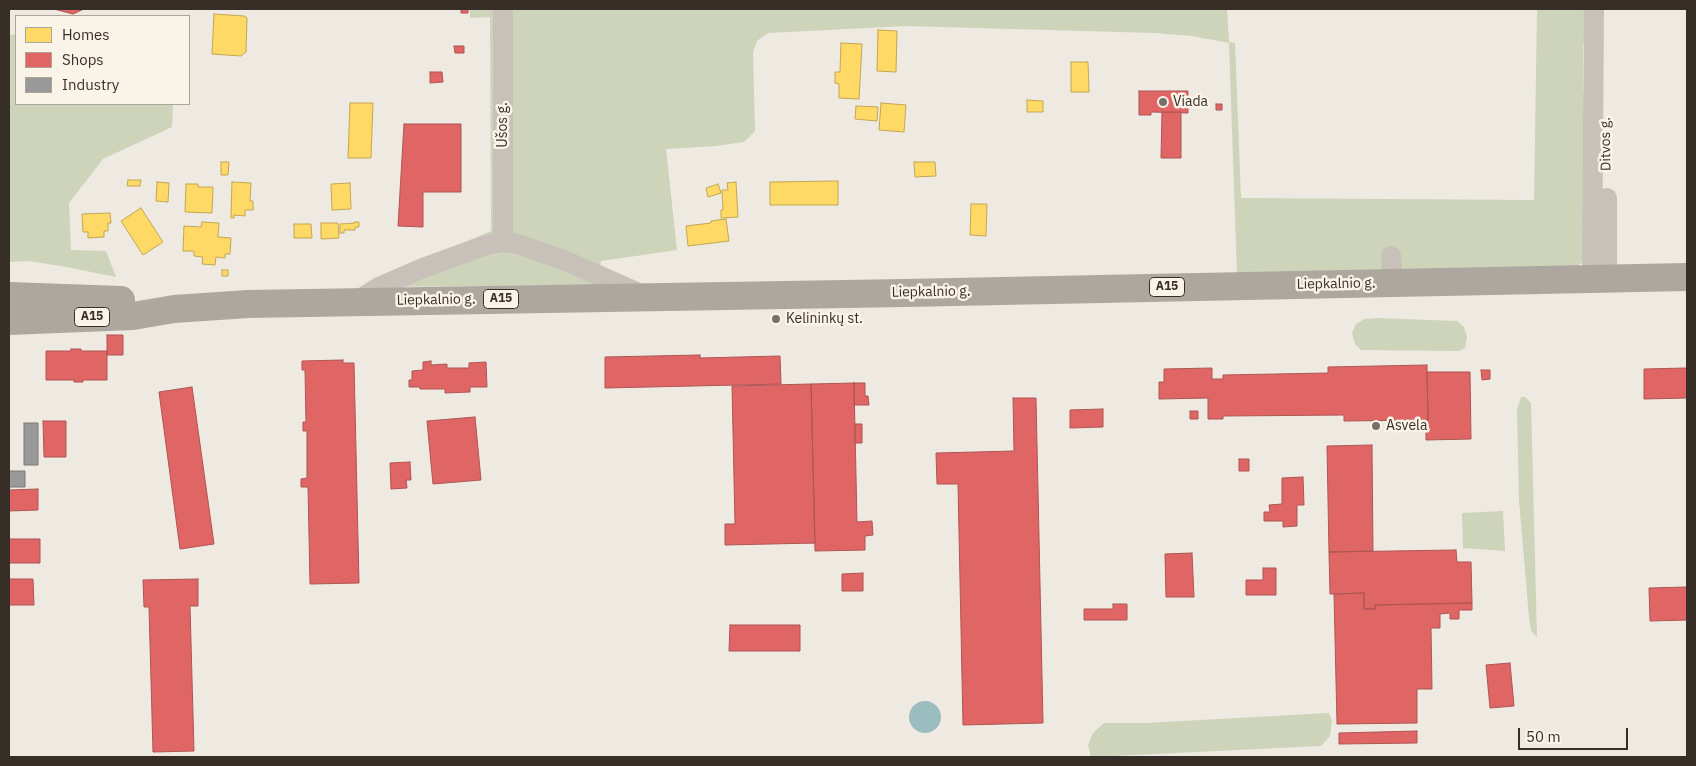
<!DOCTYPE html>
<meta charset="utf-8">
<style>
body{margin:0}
#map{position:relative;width:1696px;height:766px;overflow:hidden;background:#eee9e1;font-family:"IBM Plex Sans",sans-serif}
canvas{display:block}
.frame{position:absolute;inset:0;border:10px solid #382e28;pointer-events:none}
.legend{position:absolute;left:15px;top:15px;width:175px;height:90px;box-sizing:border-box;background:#faf4e8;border:1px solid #aca59b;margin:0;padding:6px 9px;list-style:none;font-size:15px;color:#382e28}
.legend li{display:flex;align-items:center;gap:10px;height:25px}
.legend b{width:25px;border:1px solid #aca59b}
.scale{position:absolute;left:1518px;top:728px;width:110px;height:22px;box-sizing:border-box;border:2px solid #382e28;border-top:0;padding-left:6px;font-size:15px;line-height:18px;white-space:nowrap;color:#382e28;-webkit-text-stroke:4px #faf4e8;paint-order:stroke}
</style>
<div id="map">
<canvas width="1696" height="766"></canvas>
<div class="frame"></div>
<ul class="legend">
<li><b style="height:14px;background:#ffd966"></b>Homes</li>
<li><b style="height:14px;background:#e06666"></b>Shops</li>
<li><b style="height:14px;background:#999"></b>Industry</li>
</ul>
<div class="scale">50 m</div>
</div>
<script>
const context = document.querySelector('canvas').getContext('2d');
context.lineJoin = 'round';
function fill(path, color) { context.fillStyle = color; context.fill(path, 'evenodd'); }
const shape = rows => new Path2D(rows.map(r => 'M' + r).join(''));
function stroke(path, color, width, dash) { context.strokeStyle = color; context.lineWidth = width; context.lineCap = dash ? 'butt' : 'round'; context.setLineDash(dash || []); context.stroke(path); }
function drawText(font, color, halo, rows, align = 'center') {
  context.font = font + ' "IBM Plex Sans",sans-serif'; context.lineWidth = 5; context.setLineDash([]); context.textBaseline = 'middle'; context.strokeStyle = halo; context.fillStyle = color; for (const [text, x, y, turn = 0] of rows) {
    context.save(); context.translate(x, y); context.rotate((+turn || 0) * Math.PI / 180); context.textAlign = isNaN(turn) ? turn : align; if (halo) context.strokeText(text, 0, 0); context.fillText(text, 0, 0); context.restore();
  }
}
fill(shape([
 [470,9,1227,9,1229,42,1235,43,1241,198,1534,200,1537,9,1589,9,1583,46,1583,91,1590,124,1583,262,1577,266,1237,275,1229,43,1192,36,1155,33,905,26,768,33,757,41,753,53,755,131,744,142,716,146,666,149,677,250,601,261,596,285,384,287,385,277,491,231,490,17,470,18],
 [16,34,16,104,173,104,172,127,103,159,69,203,71,250,106,251,116,277,61,266,28,261,9,262,9,35],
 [1377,318,1457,321,1464,327,1467,337,1465,348,1459,351,1361,350,1355,344,1352,333,1356,324,1364,319],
 [1521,397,1525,397,1531,403,1537,638,1531,630,1529,617,1519,500,1517,410],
 [1503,511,1505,551,1463,548,1462,513],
 [1329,713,1332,721,1330,736,1321,746,1091,757,1088,745,1093,733,1104,723,1146,723]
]), '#cdd4ba');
fill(shape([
 '909 717a16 16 0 1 1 32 0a16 16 0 1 1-32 0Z'
]), '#9cbdbf');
const homes = shape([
 [214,14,244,16,247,18,246,52,241,56,212,54,214,14],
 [878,30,897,31,896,72,877,71,878,30],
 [841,43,862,44,859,99,839,98,839,84,835,83,835,72,840,72,841,43],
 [1071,62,1088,62,1089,92,1071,92,1071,62],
 [1027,100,1043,101,1043,112,1027,112,1027,100],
 [350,103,373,103,371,158,348,158,350,103],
 [881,103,906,105,904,132,879,130,881,103],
 [856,106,878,107,877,121,855,119,856,106],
 [221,162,229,162,228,175,221,175,221,162],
 [914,162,935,162,936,176,915,177,914,162],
 [128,180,141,180,140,186,127,186,128,180],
 [838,181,838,205,770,205,770,182,838,181],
 [157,182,169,183,168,202,156,201,157,182],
 [232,182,251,183,250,201,253,201,253,210,245,210,245,216,234,215,234,218,231,218,232,182],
 [736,182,738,217,721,218,721,210,723,210,722,190,728,190,727,183,736,182],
 [350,183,351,209,332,210,331,184,350,183],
 [186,184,198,184,198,187,213,187,212,213,185,212,186,184],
 [718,184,721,193,708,197,706,188,718,184],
 [971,204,987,204,986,236,970,235,971,204],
 [141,208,163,242,143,255,121,221,141,208],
 [110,213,111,223,108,223,108,231,104,231,104,237,88,238,88,232,83,232,82,214,110,213],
 [726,219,729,241,688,246,686,226,711,223,711,221,726,219],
 [202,222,219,223,218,237,231,238,230,254,225,254,225,258,216,257,215,265,202,264,203,257,194,256,194,251,183,251,184,226,201,227,202,222],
 [355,222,359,222,359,227,355,227,355,230,344,230,344,233,340,233,340,224,355,223,355,222],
 [321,223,338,223,339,238,321,239,321,223],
 [294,224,311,224,312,238,294,238,294,224],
 [222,270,228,270,228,276,222,276,222,270]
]);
fill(homes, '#ffd966');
stroke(homes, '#c3a653', 1);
const shops = shape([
 [54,9,84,9,73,14,54,9],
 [461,9,468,9,468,13,461,13,461,9],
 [454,46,464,46,464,53,455,53,454,46],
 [430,72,442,72,443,82,430,83,430,72],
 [1139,91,1188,91,1188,113,1151,112,1151,115,1139,115,1139,91],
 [1216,104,1222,104,1222,110,1216,110,1216,104],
 [1162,112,1181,112,1181,158,1161,158,1162,112],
 [404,124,461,124,461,192,423,192,423,227,398,226,404,124],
 [107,335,123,335,123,355,107,355,107,335],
 [71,349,81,349,81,351,107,351,107,380,83,380,83,382,74,382,74,380,46,380,46,351,71,351,71,349],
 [700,355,700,358,780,356,781,384,605,388,605,357,700,355],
 [343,360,343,363,354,363,359,583,310,584,308,487,301,487,301,479,307,478,307,431,303,431,303,422,306,422,305,370,302,370,302,361,343,360],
 [431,361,431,365,447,364,447,368,469,368,469,363,486,362,487,387,470,387,470,392,445,393,445,389,420,389,420,387,409,387,409,380,412,380,412,371,423,370,423,362,431,361],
 [1427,365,1428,420,1344,421,1344,415,1223,416,1223,419,1208,419,1208,398,1159,399,1159,382,1164,382,1164,369,1212,368,1212,379,1223,379,1223,375,1328,373,1328,367,1427,365],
 [1687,368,1687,398,1644,399,1644,369,1687,368],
 [1481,370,1490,370,1490,379,1482,380,1481,370],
 [1427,372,1470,372,1471,439,1426,440,1426,420,1428,420,1427,372],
 [854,383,865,383,865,396,868,396,869,405,854,405,854,383],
 [854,383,857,522,872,521,873,535,865,536,865,550,815,551,811,384,854,383],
 [811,384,815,543,725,545,725,524,735,524,732,386,811,384],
 [192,387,214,544,180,549,159,392,192,387],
 [1013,398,1036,398,1043,723,963,725,958,484,937,484,936,453,1014,451,1013,398],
 [1103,409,1103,427,1070,428,1070,410,1103,409],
 [1190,411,1198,411,1198,419,1190,419,1190,411],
 [475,417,481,480,433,484,427,421,475,417],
 [43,421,66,421,66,457,44,457,43,421],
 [855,424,862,424,862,443,855,443,855,424],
 [1372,445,1373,551,1329,552,1327,446,1372,445],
 [1239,459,1249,459,1249,471,1239,471,1239,459],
 [410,462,411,480,406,480,407,488,391,489,390,463,410,462],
 [1303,477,1304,505,1297,505,1297,526,1283,527,1283,521,1264,521,1264,512,1270,512,1269,505,1282,504,1282,478,1303,477],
 [38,489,38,510,9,511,9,490,38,489],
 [9,539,40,539,40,563,9,563,9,539],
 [1456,550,1457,562,1471,562,1472,603,1375,605,1375,609,1364,609,1364,593,1330,594,1329,552,1456,550],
 [1192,553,1194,597,1166,597,1165,554,1192,553],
 [1263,568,1276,568,1276,595,1246,595,1246,580,1263,580,1263,568],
 [863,573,863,591,842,591,842,574,863,573],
 [9,579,33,579,34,605,9,605,9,579],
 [198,579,198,606,190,606,194,751,153,752,149,607,144,607,143,580,198,579],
 [1687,587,1687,620,1650,621,1649,588,1687,587],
 [1364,593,1364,609,1375,609,1375,605,1472,603,1472,610,1459,610,1459,619,1450,619,1450,613,1440,614,1440,628,1431,628,1432,689,1417,689,1417,723,1337,724,1334,594,1364,593],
 [1113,604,1127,604,1127,620,1084,620,1084,609,1113,609,1113,604],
 [730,625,800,625,800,651,729,651,730,625],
 [1510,663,1514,706,1490,708,1486,665,1510,663],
 [1417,731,1417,743,1339,744,1339,733,1417,731]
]);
fill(shops, '#e06666');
stroke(shops, '#ae5553', 1);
const industry = shape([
 [24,423,38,423,38,465,24,465,24,423],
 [9,471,25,471,25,487,9,487,9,471]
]);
fill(industry, '#999');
stroke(industry, '#7c7977', 1);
stroke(shape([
 [1607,198,1607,279],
 [503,242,503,9],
 [1391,256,1393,283],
 [1592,279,1594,9],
 [355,302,379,287,423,268,486,245,503,242,518,244,566,261,643,295]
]), '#c7c1ba', 20);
stroke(shape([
 [9,296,121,300],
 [9,321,133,316,174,309,248,304,905,293,1687,277]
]), '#ada7a0', 28);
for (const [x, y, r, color] of [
 [1163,102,5,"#786f69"],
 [776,319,5,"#786f69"],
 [1376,426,5,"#786f69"]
]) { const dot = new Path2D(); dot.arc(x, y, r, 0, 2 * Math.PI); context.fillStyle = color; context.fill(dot); stroke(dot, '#faf4e8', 2); }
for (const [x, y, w] of [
 [1167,287,35],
 [501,299,35],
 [92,317,35]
]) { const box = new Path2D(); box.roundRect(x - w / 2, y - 9.5, w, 19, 4); context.fillStyle = '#faf4e8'; context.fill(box); stroke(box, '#382e28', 1); }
drawText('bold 12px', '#382e28', null, [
 ["A15",1167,287],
 ["A15",501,299],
 ["A15",92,317]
]);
drawText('14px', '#382e28', '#faf4e8', [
 ["Viada",1173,102],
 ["Kelininkų st.",786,319],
 ["Asvela",1386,426]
], 'left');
drawText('14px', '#382e28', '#faf4e8', [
 ["Ušos g.",503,125,-90],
 ["Ditvos g.",1606,144,-91],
 ["Liepkalnio g.",1336,284,-1],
 ["Liepkalnio g.",931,292,-1],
 ["Liepkalnio g.",436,300,-1]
]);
</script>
